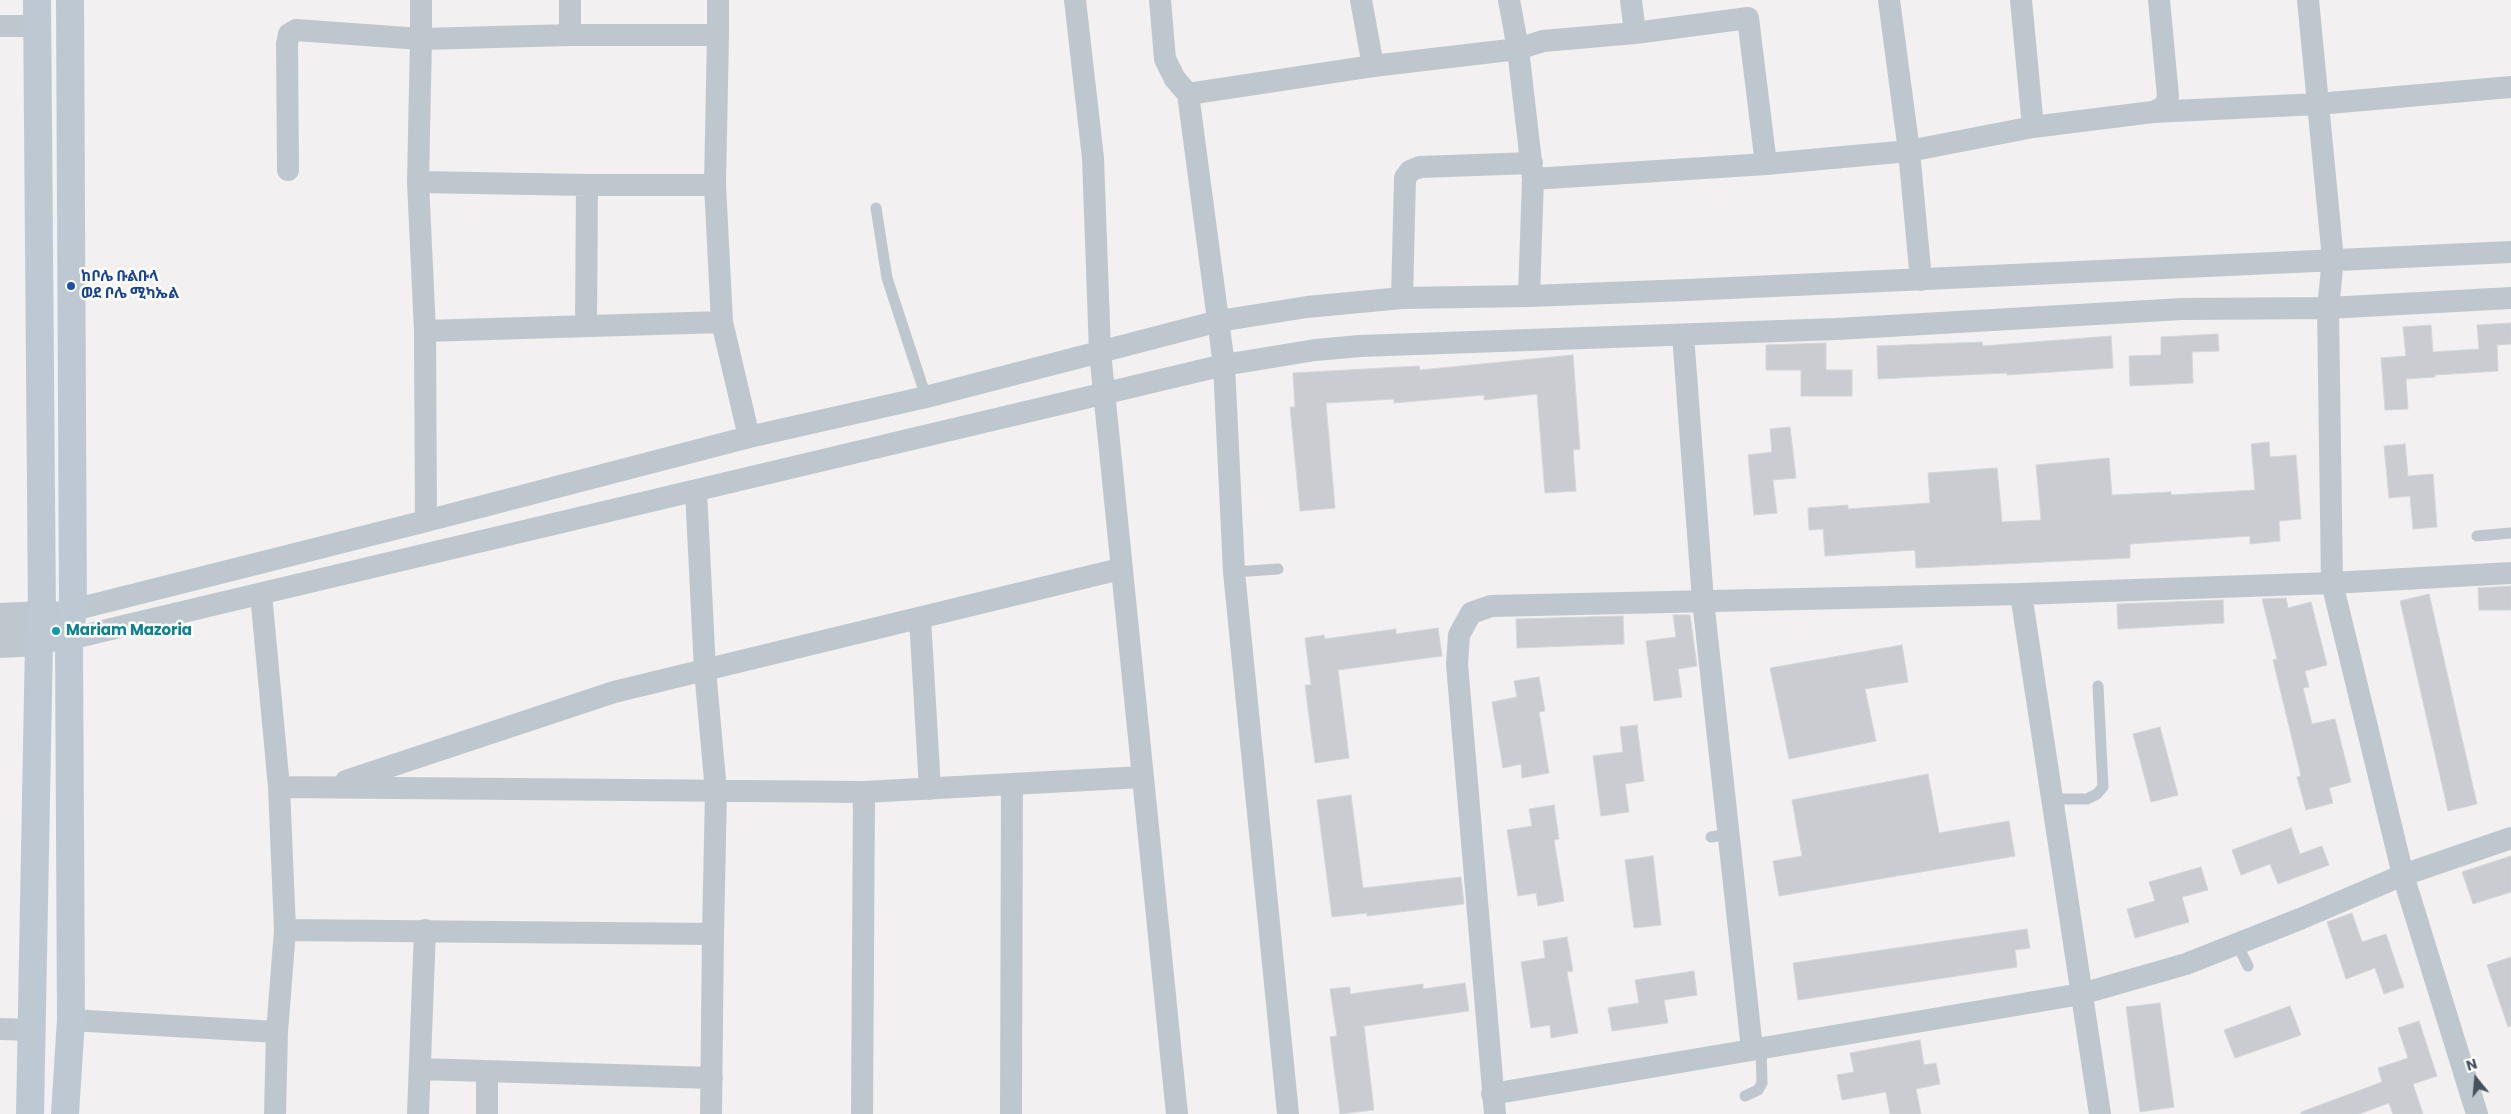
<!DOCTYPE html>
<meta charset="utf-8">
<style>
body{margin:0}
#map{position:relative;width:2511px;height:1114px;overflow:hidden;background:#f2f0f0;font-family:Poppins,sans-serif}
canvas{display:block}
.north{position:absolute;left:2451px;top:1054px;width:50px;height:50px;-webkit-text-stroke:4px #fff;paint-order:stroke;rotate:343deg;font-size:14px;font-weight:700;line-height:20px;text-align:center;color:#48525d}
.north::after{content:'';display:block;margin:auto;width:18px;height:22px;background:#48525d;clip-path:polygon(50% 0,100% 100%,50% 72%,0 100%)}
</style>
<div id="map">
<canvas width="2511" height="1114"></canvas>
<div class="north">N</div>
</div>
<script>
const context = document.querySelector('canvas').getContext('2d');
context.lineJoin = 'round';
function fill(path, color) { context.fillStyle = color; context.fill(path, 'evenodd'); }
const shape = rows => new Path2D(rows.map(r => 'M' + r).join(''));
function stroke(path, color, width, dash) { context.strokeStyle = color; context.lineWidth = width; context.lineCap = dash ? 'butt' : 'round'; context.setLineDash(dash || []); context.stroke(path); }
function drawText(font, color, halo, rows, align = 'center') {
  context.font = font + ' Poppins,"Noto Sans Ethiopic",sans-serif'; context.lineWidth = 5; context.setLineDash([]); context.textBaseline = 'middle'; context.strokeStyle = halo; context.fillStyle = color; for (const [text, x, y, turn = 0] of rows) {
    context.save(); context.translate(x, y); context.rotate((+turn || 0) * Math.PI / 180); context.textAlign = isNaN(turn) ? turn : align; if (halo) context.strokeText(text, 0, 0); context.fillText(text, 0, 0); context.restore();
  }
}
const building = shape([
 [2511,323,2511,344,2497,345,2498,371,2435,375,2435,377,2406,379,2408,409,2385,410,2381,358,2406,356,2403,327,2431,325,2433,352,2479,349,2477,325,2511,323],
 [2218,334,2219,351,2192,352,2193,383,2130,386,2129,356,2161,355,2161,337,2218,334],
 [2111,336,2113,368,2007,375,2007,373,1878,379,1877,346,1982,342,1983,346,2111,336],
 [1826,343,1826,370,1852,370,1852,396,1801,396,1801,370,1766,370,1766,345,1826,343],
 [1573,355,1580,449,1573,450,1576,491,1545,493,1537,394,1484,400,1484,395,1394,403,1394,399,1326,403,1335,508,1300,511,1290,407,1295,407,1293,373,1419,366,1420,370,1573,355],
 [1790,427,1796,478,1773,480,1777,513,1754,515,1748,455,1772,452,1770,429,1790,427],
 [2269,442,2270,457,2296,455,2301,519,2279,521,2280,541,2250,544,2250,536,2130,544,2130,558,1916,568,1915,550,1825,556,1823,529,1809,530,1808,508,1848,505,1848,509,1930,503,1928,473,1997,468,2002,522,2041,520,2036,465,2109,458,2112,495,2171,492,2171,495,2255,490,2251,444,2269,442],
 [2405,444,2408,476,2433,474,2437,527,2413,529,2410,496,2389,498,2384,446,2405,444],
 [2511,586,2511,610,2479,610,2478,588,2511,586],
 [2429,594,2477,804,2448,811,2400,601,2429,594],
 [2286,598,2288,608,2311,602,2327,665,2305,671,2309,687,2303,688,2312,724,2335,719,2351,782,2329,788,2333,803,2306,810,2297,777,2301,776,2273,660,2277,659,2262,599,2286,598],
 [2223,600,2224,623,2118,629,2117,604,2223,600],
 [1673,615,1690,615,1697,666,1678,669,1682,697,1654,701,1646,641,1676,637,1673,615],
 [1623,616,1624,644,1517,648,1516,619,1623,616],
 [1438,628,1442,656,1338,670,1349,758,1315,763,1305,685,1311,685,1305,638,1324,635,1325,639,1396,629,1396,634,1438,628],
 [1902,645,1908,682,1865,689,1876,741,1789,759,1770,668,1902,645],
 [1539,677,1545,711,1539,712,1549,773,1522,778,1521,764,1503,768,1492,702,1517,697,1514,681,1539,677],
 [1637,725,1644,781,1625,784,1629,812,1601,816,1593,756,1623,752,1620,727,1637,725],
 [2160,727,2178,795,2151,802,2133,734,2160,727],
 [1928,774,1939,833,2009,821,2015,856,1779,896,1773,861,1802,856,1792,800,1928,774],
 [1351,795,1363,888,1461,877,1464,904,1367,916,1367,913,1332,917,1317,800,1351,795],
 [1554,805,1559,839,1554,840,1564,901,1538,906,1536,893,1518,896,1507,830,1532,826,1529,809,1554,805],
 [2291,828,2300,854,2322,846,2329,865,2278,884,2270,864,2241,875,2232,850,2291,828],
 [1653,856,1661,925,1634,928,1625,860,1653,856],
 [2511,856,2511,892,2473,904,2462,872,2511,856],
 [2201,867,2208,890,2182,897,2189,922,2135,938,2127,909,2155,901,2149,882,2201,867],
 [2352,913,2362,942,2386,934,2404,987,2384,994,2375,968,2346,979,2327,922,2352,913],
 [2027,929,2030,948,2015,950,2017,967,1798,1000,1793,963,2027,929],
 [1567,937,1573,971,1567,972,1578,1033,1551,1038,1550,1025,1531,1028,1521,962,1545,958,1543,941,1567,937],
 [2511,957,2511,1026,2508,1027,2487,965,2511,957],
 [1694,971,1697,995,1664,1000,1668,1023,1612,1031,1608,1008,1639,1003,1635,980,1694,971],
 [1465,983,1469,1011,1364,1026,1374,1110,1340,1114,1330,1037,1337,1036,1330,989,1350,987,1350,994,1423,984,1423,989,1465,983],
 [2160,1003,2174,1107,2140,1112,2126,1007,2160,1003],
 [2290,1006,2301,1035,2235,1058,2224,1030,2290,1006],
 [2419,1021,2437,1076,2413,1084,2423,1114,2393,1114,2389,1103,2359,1114,2301,1114,2301,1112,2382,1082,2378,1068,2408,1058,2398,1028,2419,1021],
 [1920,1040,1924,1065,1936,1063,1940,1084,1916,1089,1921,1114,1890,1114,1886,1092,1842,1100,1837,1075,1854,1072,1850,1053,1920,1040]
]);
fill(building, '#caccd2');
stroke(building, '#d4d6db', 1);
stroke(shape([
 [876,208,887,278,926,397],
 [2477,536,2511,533],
 [1234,572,1278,569],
 [2051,799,2087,799,2097,794,2103,787,2098,686],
 [1711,837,1729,834],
 [2237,944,2248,966],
 [1745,1096,1758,1090,1762,1083,1761,1047]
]), '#bec7ce', 11);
stroke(shape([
 [1075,0,1093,158,1100,352,1177,1114],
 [1160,0,1165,59,1175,79,1188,94,1224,365,1234,572,1288,1114],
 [1361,0,1373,66],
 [1509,0,1518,49,1543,41,1635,33,1748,18,1766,164],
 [1631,0,1635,33],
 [1889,0,1909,151,2033,127,2153,112,2165,107,2168,96,2159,0],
 [2021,0,2033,127],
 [2308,0,2333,259,2328,308,2332,583,2403,875,2477,1114],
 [0,26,37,26],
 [570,35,570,0],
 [718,35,715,185,722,322,749,437],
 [1188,94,1373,66,1518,49,1533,179,1766,164,1909,151,1921,280],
 [2153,112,2318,104,2511,87],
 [288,170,287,44,289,34,296,30,421,39,421,0],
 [418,182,587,185],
 [1529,296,1533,179],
 [1402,298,1405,178,1410,171,1420,167,1532,163],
 [586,326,587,185,715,185],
 [425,331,722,322],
 [1683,335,1703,600,1752,1049],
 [696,491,705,670,716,791,713,934],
 [426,521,425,331,418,182,421,39,570,35,718,35,718,0],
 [261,594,279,787],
 [2021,594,2100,1114],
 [42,615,73,610,426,521,749,437,926,397,1219,321,1307,307,1402,298,1529,296,1687,290,2511,252],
 [920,618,930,789],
 [39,642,69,639,1224,365,1315,350,1360,346,1837,329,2182,309,2328,308,2511,298],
 [346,781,614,692,1120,569],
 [864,792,1142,777],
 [285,930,713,934,711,1114],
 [71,1020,277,1032,285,930,279,787,864,792,862,1114],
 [0,1029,32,1030],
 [420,1069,712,1078],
 [487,1072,487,1114],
 [1492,1094,2081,994,2186,964,2300,919,2403,875,2511,838],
 [275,1114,277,1032],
 [418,1114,425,930],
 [1011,1114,1012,785],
 [1495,1114,1457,664,1459,635,1471,613,1491,606,2021,594,2332,583,2511,573]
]), '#bec7ce', 22);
stroke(shape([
 [0,617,42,615],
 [0,644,39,642]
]), '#bec7ce', 28);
stroke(shape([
 [30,1114,39,642,42,615,37,0],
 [65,1114,71,1020,69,639,73,610,70,0]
]), '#bec8d3', 28);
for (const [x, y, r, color] of [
 [71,286,5,"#1a4fb4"],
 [56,631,5,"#0f9aa8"]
]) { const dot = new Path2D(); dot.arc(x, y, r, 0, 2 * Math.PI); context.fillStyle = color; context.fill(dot); stroke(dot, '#fff', 2); }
drawText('bold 15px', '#164399', '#fff', [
 ["ከቦሌ ቡልቡላ",81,277],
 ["ወደ ቦሌ ሚካኤል",81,294]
], 'left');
drawText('bold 15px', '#0d838f', '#fff', [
 ["Mariam Mazoria",66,631]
], 'left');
</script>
